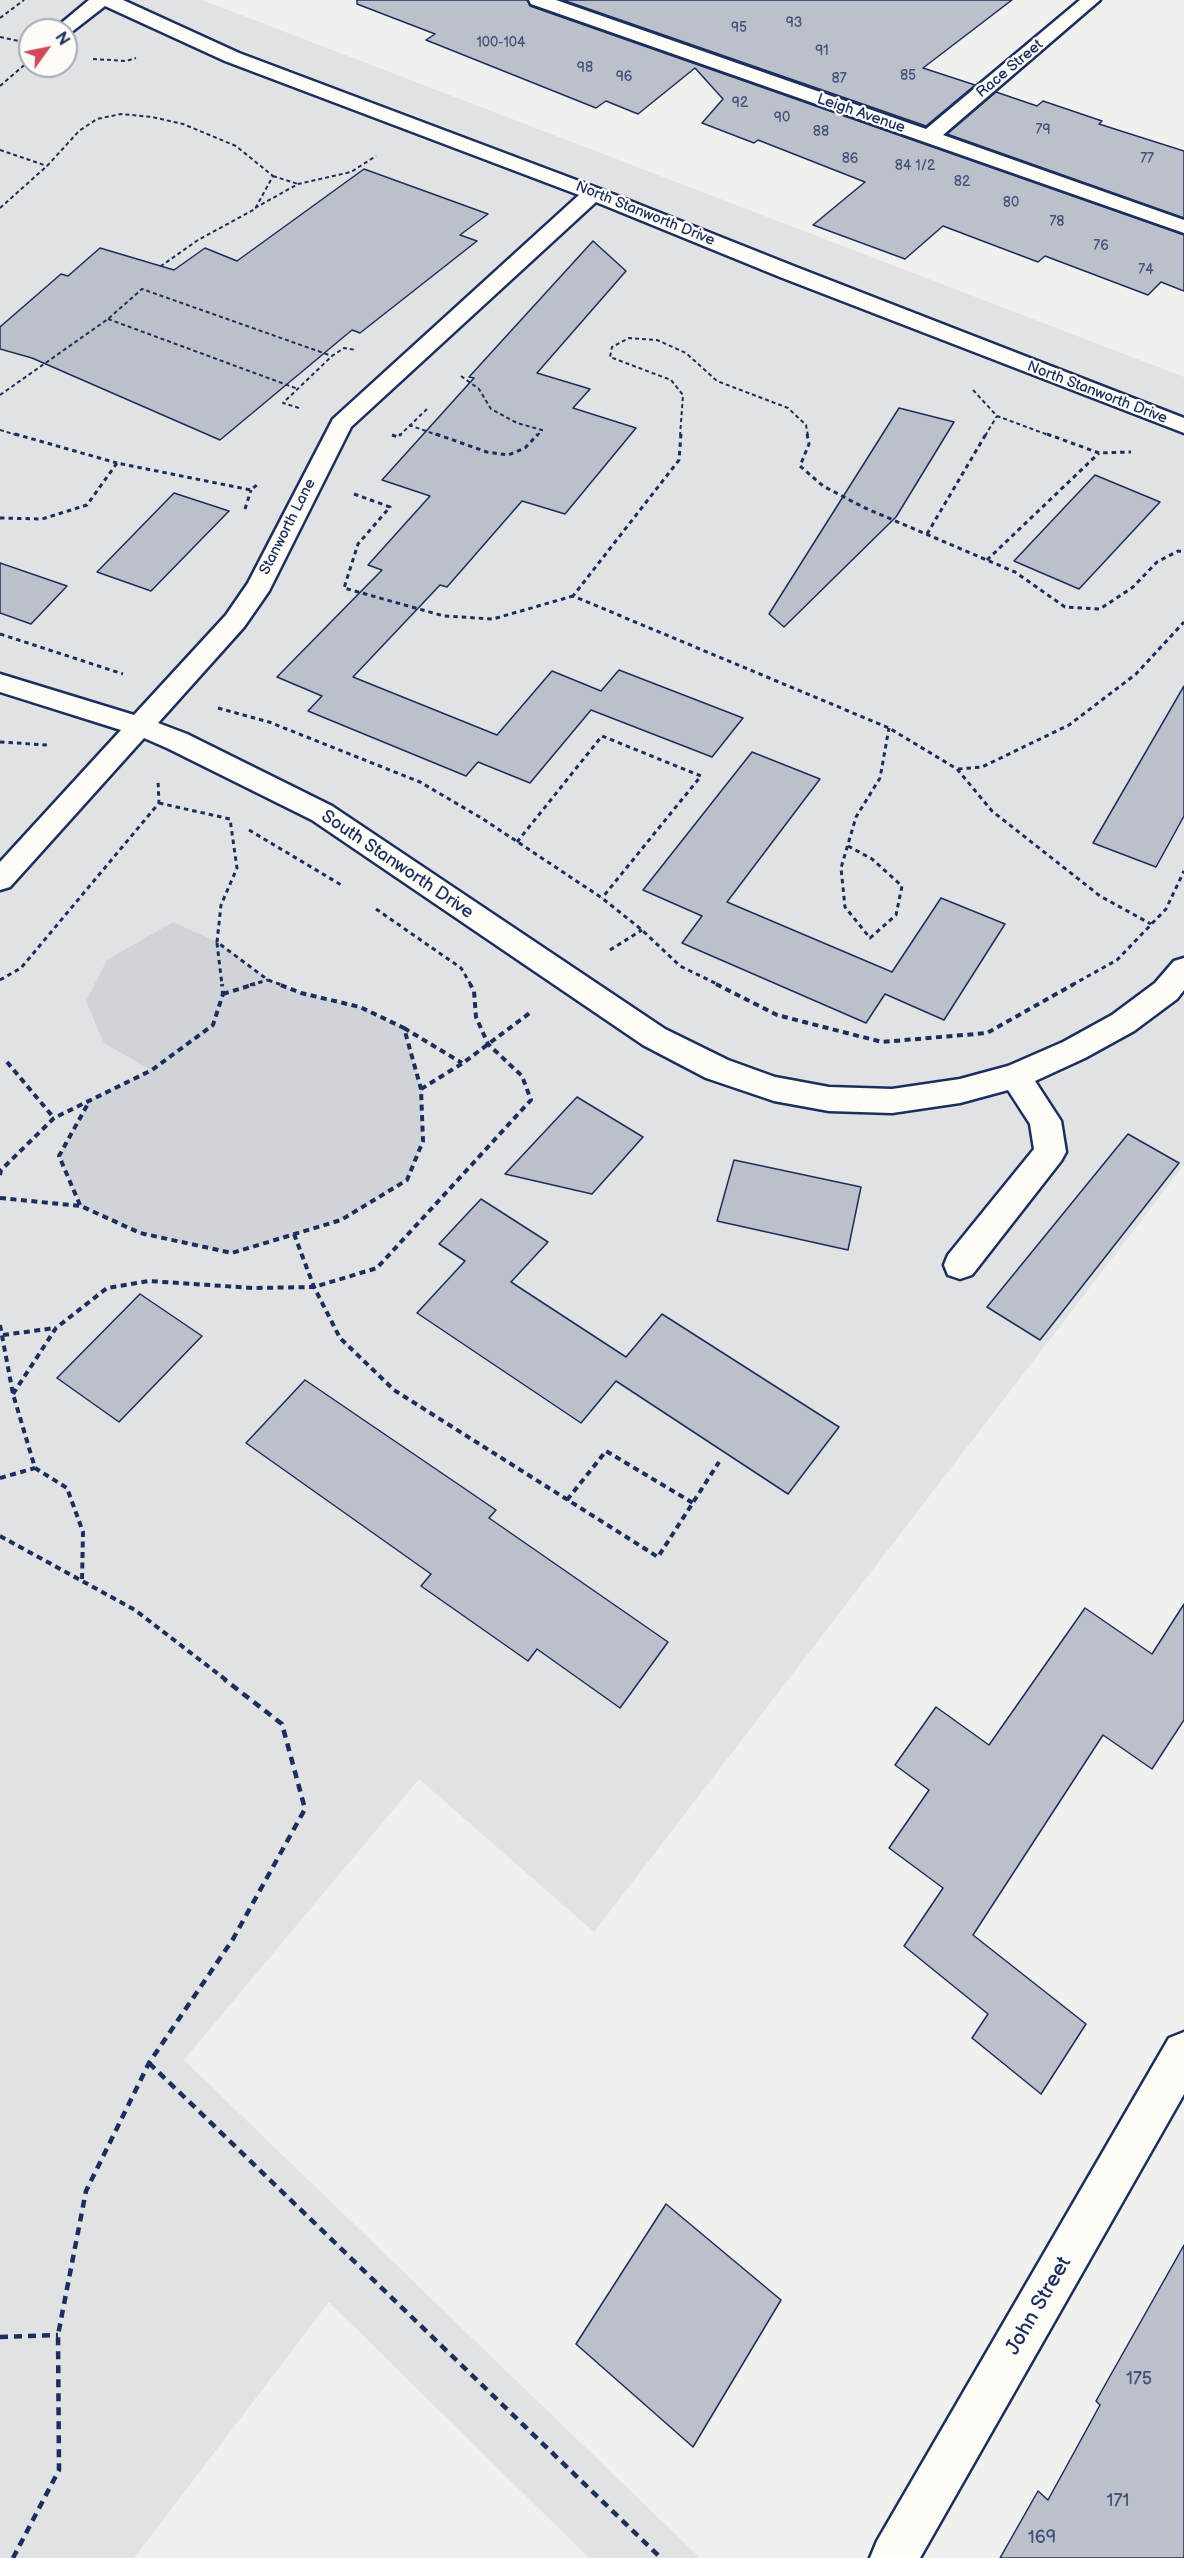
<!DOCTYPE html>
<style>
body{margin:0}
#map{position:relative;width:1184px;height:2558px;overflow:hidden;background:#f0f0ee;font-family:"Balsamiq Sans",sans-serif}
canvas{display:block}
.north{position:absolute;left:18px;top:18px;width:60px;height:60px;box-sizing:border-box;background:#fdfcf7;border:2px solid #a3aaba;border-radius:50%;rotate:57deg;font-size:16px;font-weight:700;line-height:24px;text-align:center;color:#1b2f5e}
.north::after{content:'';display:block;margin:auto;width:21px;height:27px;background:#d1495b;clip-path:polygon(50% 0,100% 100%,50% 72%,0 100%)}
</style>
<div id="map">
<canvas width="1184" height="2558"></canvas>
<div class="north">N</div>
</div>
<script>
const context = document.querySelector('canvas').getContext('2d');
context.lineJoin = 'round';
function fill(path, color) { context.fillStyle = color; context.fill(path, 'evenodd'); }
const shape = rows => new Path2D(rows.map(r => 'M' + r).join(''));
function stroke(path, color, width, dash) { context.strokeStyle = color; context.lineWidth = width; context.lineCap = dash ? 'butt' : 'round'; context.setLineDash(dash || []); context.stroke(path); }
function drawText(font, color, halo, rows, align = 'center') {
  context.font = font + ' "Balsamiq Sans",sans-serif'; context.lineWidth = 4.5; context.setLineDash([]); context.textBaseline = 'middle'; context.strokeStyle = halo; context.fillStyle = color; for (const [text, x, y, turn = 0] of rows) {
    context.save(); context.translate(x, y); context.rotate((+turn || 0) * Math.PI / 180); context.textAlign = isNaN(turn) ? turn : align; if (halo) context.strokeText(text, 0, 0); context.fillText(text, 0, 0); context.restore();
  }
}
fill(shape([
 [0,0,202,0,1184,377,1184,1165,594,1932,419,1779,184,2060,700,2558,589,2558,329,2302,134,2558,0,2558],
 [30,30,66,30,66,66,30,66]
]), '#e0e2e3');
fill(shape([
 [173,922,217,942,268,980,301,993,360,1007,404,1028,421,1089,423,1141,407,1180,341,1220,232,1253,140,1233,81,1206,59,1156,90,1100,151,1070,104,1043,86,1001,107,960]
]), '#d0d3d8');
const building = shape([
 [357,0,527,0,530,6,1184,235,1184,291,1161,282,1148,295,1045,256,1038,262,943,226,905,259,813,225,865,182,758,140,754,143,702,123,723,99,695,68,638,114,606,101,596,108,426,40,435,34,357,4,357,0],
 [563,0,1012,0,923,68,975,85,926,126,563,0],
 [996,92,1037,106,1043,101,1102,121,1099,124,1184,151,1184,218,947,134,996,92],
 [364,169,488,214,460,235,477,241,360,333,352,330,220,440,32,358,0,349,0,327,61,274,68,276,100,248,174,270,205,248,237,261,364,169],
 [593,241,626,271,537,373,590,389,573,408,636,428,565,514,522,501,447,587,440,585,353,677,497,735,552,671,601,691,619,670,743,718,712,757,591,710,530,783,478,762,466,776,308,711,322,696,277,677,382,570,368,565,430,496,382,480,474,378,469,377,593,241],
 [899,408,954,422,896,517,784,627,769,614,899,408],
 [1095,475,1160,502,1079,589,1014,561,1095,475],
 [174,493,229,511,151,591,97,572,174,493],
 [0,563,67,586,31,624,0,613,0,563],
 [1184,686,1184,816,1156,867,1093,843,1184,686],
 [752,752,820,779,727,902,892,972,941,898,1005,924,944,1020,885,994,866,1023,682,943,702,916,643,890,752,752],
 [577,1097,643,1137,592,1194,505,1174,577,1097],
 [1128,1134,1179,1163,1040,1340,987,1307,1128,1134],
 [734,1160,861,1187,848,1250,717,1221,734,1160],
 [481,1199,548,1242,511,1282,626,1357,662,1314,839,1427,788,1494,616,1381,581,1423,417,1313,465,1261,439,1244,481,1199],
 [140,1294,202,1336,119,1422,57,1378,140,1294],
 [305,1380,496,1510,489,1518,668,1642,620,1708,537,1649,528,1661,421,1586,431,1574,246,1443,305,1380],
 [1184,1604,1184,1720,1152,1769,1103,1735,973,1935,1086,2024,1041,2094,972,2038,988,2014,904,1946,943,1888,889,1848,929,1790,895,1765,936,1707,989,1745,1085,1608,1152,1654,1184,1604],
 [666,2204,781,2300,693,2447,576,2344,666,2204],
 [1184,2245,1184,2558,1000,2558,1038,2491,1048,2500,1100,2405,1096,2401,1184,2245]
]);
fill(building, '#bbc0ca');
stroke(building, '#1b2f5e', 1.5);
const minor = shape([
 [89,0,123,0,239,53,600,189,796,267,1184,418,1184,433,780,277,596,202,351,427,269,591,244,627,158,723,187,734,332,806,665,1029,728,1060,775,1077,829,1087,892,1089,960,1079,1008,1066,1063,1042,1112,1015,1155,983,1174,961,1184,958,1184,990,1177,999,1134,1031,1085,1058,1035,1081,1061,1121,1066,1152,1061,1161,972,1275,960,1279,948,1275,944,1265,948,1255,1034,1149,1030,1124,1008,1090,960,1103,892,1113,829,1111,774,1101,706,1078,643,1045,312,820,167,748,144,738,10,887,0,890,0,862,121,730,0,692,0,674,134,715,226,615,248,583,333,419,579,195,225,61,105,6,69,34,66,35,66,30,53,30,89,0],
 [529,0,556,0,926,129,1080,0,1100,0,943,135,1184,220,1184,233,531,4,529,0],
 [1184,2032,1184,2094,920,2558,870,2558,877,2541,1169,2038,1184,2032]
]);
stroke(minor, '#1b2f5e', 5);
stroke(shape([
 [0,18,24,0],
 [0,37,23,42],
 [93,59,126,61,136,58],
 [0,86,30,60],
 [0,150,47,166],
 [273,176,298,184],
 [0,208,47,166,79,131,97,119,121,114,152,117,183,124,236,146,273,176,255,209,198,240,161,266],
 [255,208,298,184,351,172,376,156],
 [108,319,298,389],
 [461,376,479,389,491,409,517,423,542,430,537,436],
 [973,390,997,416,1051,436],
 [0,395,108,319,142,289,332,356],
 [299,408,283,403,332,356,344,348,356,350],
 [409,425,440,436],
 [0,430,20,436],
 [399,436,427,409],
 [680,436,683,395,671,380,610,357,612,347,629,338,657,340,686,353,717,381,788,408,806,425,808,436],
 [985,436,997,416]
]), '#1b2f5e', 2, [4, 3]);
stroke(shape([
 [15,434,117,463],
 [436,434,487,452,508,455,525,448,538,434],
 [681,434,679,460,573,596,889,728,957,769,992,811,1100,896,1151,924],
 [807,434,809,444,800,466,823,486,865,508,1015,572,1065,607,1100,609,1133,587,1157,562,1178,551,1184,552],
 [1047,434,1099,453,1131,452],
 [392,435,398,437,401,434],
 [354,494,390,507,358,544,344,588,444,616,493,619,573,596],
 [245,509,251,490],
 [0,518,42,519,87,505,117,463,251,490,259,483],
 [927,534,986,434],
 [987,560,1099,453],
 [0,634,123,674],
 [218,708,269,722,420,782,483,819,602,898,642,930,680,966,719,985],
 [0,742,47,745],
 [958,769,982,767,1069,725,1136,674,1184,622],
 [159,803,230,819,237,868,221,905,217,942,268,980,282,985],
 [249,830,343,886],
 [517,842,602,736,701,776,602,898],
 [848,846,872,859,902,886,896,915,870,938,845,907,841,868,856,817,880,778,889,728],
 [376,909,461,968,471,985],
 [217,943,222,985],
 [610,950,642,930],
 [0,980,21,968,159,803,158,781],
 [250,985,268,980],
 [1072,985,1117,960,1166,909,1184,871]
]), '#1b2f5e', 3, [4.5, 4]);
stroke(shape([
 [716,984,777,1015,882,1042,987,1033,1074,984],
 [223,994,255,984],
 [404,1028,462,1063],
 [7,1062,54,1118],
 [421,1089,463,1063,531,1012],
 [0,1175,1,1170,54,1118,152,1070,213,1025,223,994,222,984],
 [0,1198,81,1206,140,1233,232,1253,341,1220,407,1180,423,1141,421,1089,404,1028,360,1007,301,993,278,984],
 [80,1205,59,1156,90,1100],
 [294,1234,314,1287,340,1338,394,1390,658,1557,719,1462],
 [0,1325,13,1394,35,1468,67,1488,83,1532,82,1581],
 [3,1335,55,1328],
 [13,1394,56,1328,107,1288,149,1281,253,1288,314,1287,377,1268,531,1100,522,1076,488,1044,476,1017,474,991,470,984],
 [0,1478,35,1468],
 [567,1500,606,1451,693,1503],
 [0,1536,135,1610,226,1680]
]), '#1b2f5e', 4, [6, 4.5]);
stroke(shape([
 [149,2063,661,2558],
 [0,2337,58,2335],
 [13,2558,59,2470,58,2335,86,2191,149,2063,233,1939,305,1809,282,1724,224,1679]
]), '#1b2f5e', 4.5, [8, 6]);
fill(minor, '#fdfcf7');
drawText('14px', '#435379', null, [
 ["93",794,23],
 ["95",739,28],
 ["100-104",501,43],
 ["91",822,51],
 ["98",585,68],
 ["85",908,76],
 ["96",624,77],
 ["87",839,79],
 ["92",740,103],
 ["90",782,118],
 ["79",1043,130],
 ["88",821,132],
 ["86",850,159],
 ["77",1147,159],
 ["84 1/2",915,166],
 ["82",962,182],
 ["80",1011,203],
 ["78",1057,222],
 ["76",1101,246],
 ["74",1146,270]
]);
drawText('15px', '#1b2f5e', '#fdfcf7', [
 ["Race Street",1010,69,-40],
 ["Leigh Avenue",861,114,19],
 ["North Stanworth Drive",645,214,22],
 ["North Stanworth Drive",1097,393,21],
 ["Stanworth Lane",288,527,-63]
]);
drawText('18px', '#1b2f5e', '#fdfcf7', [
 ["South Stanworth Drive",397,865,34]
]);
drawText('18px', '#435379', null, [
 ["175",1139,2379],
 ["171",1118,2501],
 ["169",1042,2538]
]);
drawText('21px', '#1b2f5e', '#fdfcf7', [
 ["John Street",1039,2306,-60]
]);
</script>
